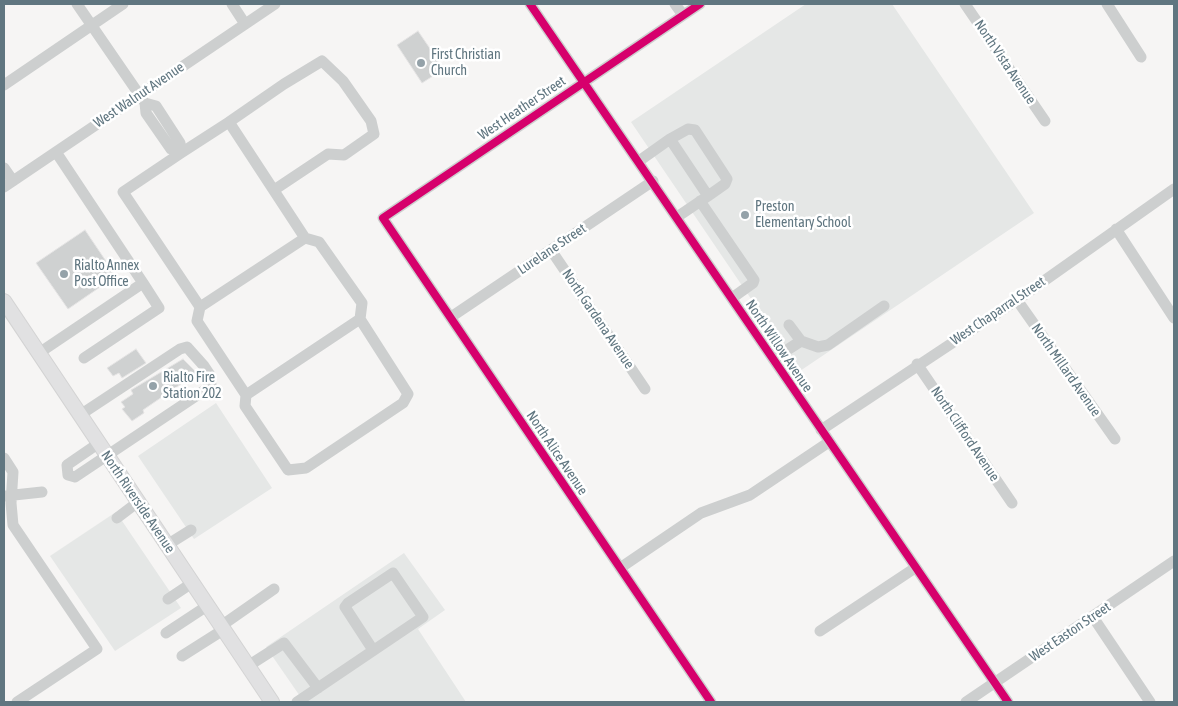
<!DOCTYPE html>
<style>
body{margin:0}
#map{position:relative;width:1178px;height:706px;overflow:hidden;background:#f6f5f4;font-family:"Asap Condensed",sans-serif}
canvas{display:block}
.frame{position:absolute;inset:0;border:5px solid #607680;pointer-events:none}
</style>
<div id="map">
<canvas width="1178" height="706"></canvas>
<div class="frame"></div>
</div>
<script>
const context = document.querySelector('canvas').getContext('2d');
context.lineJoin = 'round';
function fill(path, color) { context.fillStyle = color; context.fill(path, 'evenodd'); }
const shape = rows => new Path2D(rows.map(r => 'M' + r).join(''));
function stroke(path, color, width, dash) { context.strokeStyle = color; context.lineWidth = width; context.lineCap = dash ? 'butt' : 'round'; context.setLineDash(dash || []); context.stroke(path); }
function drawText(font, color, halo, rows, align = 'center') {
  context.font = font + ' "Asap Condensed",sans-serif'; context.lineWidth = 5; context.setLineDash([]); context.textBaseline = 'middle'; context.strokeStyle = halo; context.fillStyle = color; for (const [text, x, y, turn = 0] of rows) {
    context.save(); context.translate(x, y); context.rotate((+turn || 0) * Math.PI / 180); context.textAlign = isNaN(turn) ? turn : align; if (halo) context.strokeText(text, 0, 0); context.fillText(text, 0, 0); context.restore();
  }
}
fill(shape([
 [806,4,892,4,1034,213,800,371,631,122],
 [216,403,272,488,194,539,138,456],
 [116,512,181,608,115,651,50,556],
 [404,553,445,610,418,629,466,702,304,702,266,647]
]), '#e5e7e6');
const building = shape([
 [418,31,444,69,422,83,397,45,418,31],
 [85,230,116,276,68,309,36,263,85,230],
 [136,349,146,363,122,378,119,373,113,376,107,368,136,349],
 [183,359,197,373,143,410,144,413,132,421,122,409,125,407,121,402,133,394,131,390,183,359]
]);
fill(building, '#cfd1d1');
stroke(building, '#e5e4e4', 1);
const major = shape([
 [4,301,272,702]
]);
stroke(major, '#d3d3d3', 16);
stroke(shape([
 [77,4,145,103,146,113,171,149,181,153,180,143,156,106,145,103],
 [232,4,245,24],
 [530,4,1008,702],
 [675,4,683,15],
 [700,4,383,218,711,702],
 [965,4,1045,121],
 [1107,4,1141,57],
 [4,85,123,4],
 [229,122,284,84,322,61,343,81,371,121,374,134,344,155,328,154,274,190],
 [670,139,688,129,695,130,727,179,725,184,708,196],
 [639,161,670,139,708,196,677,217],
 [4,168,13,181],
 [4,187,275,4],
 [700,201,754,280,753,283,732,298],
 [1116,229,1174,318],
 [551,250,645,389],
 [1017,300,1115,439],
 [200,307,305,238],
 [451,317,653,181],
 [789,325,801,341,818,347,828,345,884,306],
 [39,353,143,283,56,152],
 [84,358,159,308,143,283],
 [773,359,801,341],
 [917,364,1012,503],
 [246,395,197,321,200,307,123,192,181,153,229,122,305,238,319,242,362,303,360,319,408,394,403,403,306,468,288,470,245,406,246,395,360,319],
 [80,415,180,349,187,347,204,366,210,375,211,385,205,390,75,477,68,475,67,465,99,443],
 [821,430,1017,300,1174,189],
 [4,458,13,472,11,503,13,525,97,649,17,702],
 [5,496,42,492],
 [117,518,138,502],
 [167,545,191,530],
 [620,568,701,513,750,495,829,442],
 [168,599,192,583],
 [1093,617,1150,702],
 [221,626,274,589],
 [820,631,915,568],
 [166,633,207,606],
 [182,656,223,630],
 [248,666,284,643,318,688],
 [297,702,423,617,393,573,348,603,345,607,373,650],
 [966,702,1174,561]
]), '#cdcfcf', 11);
stroke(major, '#e1e1e2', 14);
stroke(shape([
 [530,4,1008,702],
 [700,4,383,218,711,702]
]), '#d6006c', 8);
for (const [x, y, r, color] of [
 [421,63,5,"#94a2a9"],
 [745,215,5,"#94a2a9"],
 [64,274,5,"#94a2a9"],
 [153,386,5,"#94a2a9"]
]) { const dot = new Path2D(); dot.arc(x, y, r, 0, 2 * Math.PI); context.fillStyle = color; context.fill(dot); stroke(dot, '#fff', 2); }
drawText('14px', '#607680', '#fff', [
 ["First Christian",431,55],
 ["Church",431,71],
 ["Preston",755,207],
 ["Elementary School",755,223],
 ["Rialto Annex",74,266],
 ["Post Office",74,282],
 ["Rialto Fire",163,378],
 ["Station 202",163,394]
], 'left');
drawText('14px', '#607680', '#fff', [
 ["North Vista Avenue",1005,62,56],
 ["West Walnut Avenue",139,95,-34],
 ["West Heather Street",522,108,-34],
 ["Lurelane Street",552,249,-34],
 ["West Chaparral Street",998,311,-34],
 ["North Gardena Avenue",598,319,56],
 ["North Willow Avenue",779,346,56],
 ["North Millard Avenue",1066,370,55],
 ["North Clifford Avenue",965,434,56],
 ["North Alice Avenue",557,453,56],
 ["North Riverside Avenue",138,502,56],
 ["West Easton Street",1070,632,-34]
]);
</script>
